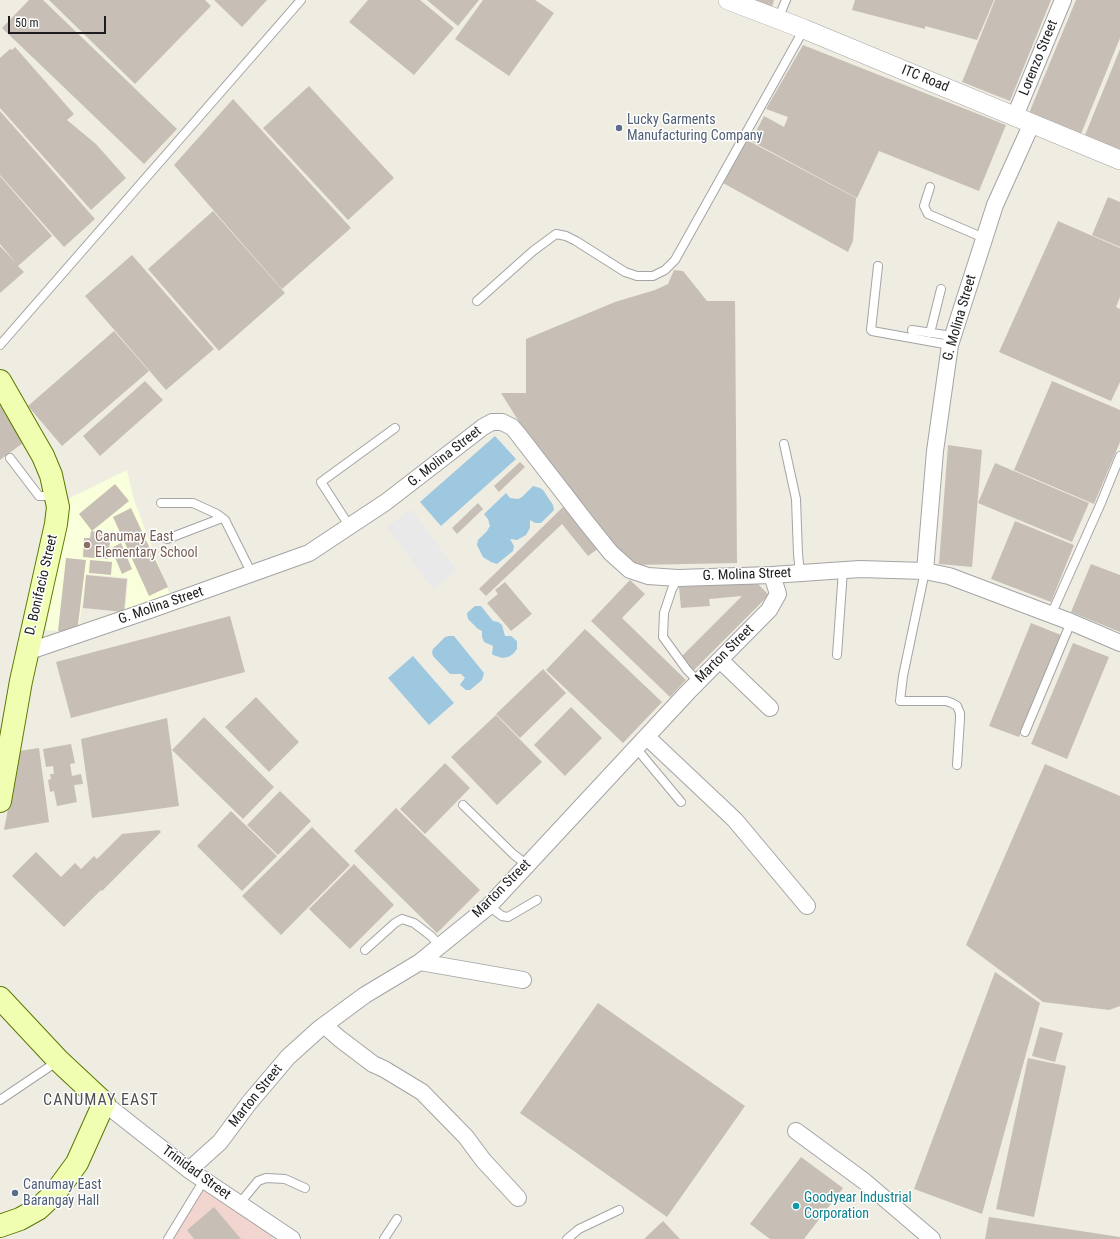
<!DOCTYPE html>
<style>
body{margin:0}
#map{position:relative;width:1120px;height:1239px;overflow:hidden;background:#efece2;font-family:"Roboto Condensed",sans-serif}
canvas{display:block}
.scale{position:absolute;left:8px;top:16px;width:98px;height:18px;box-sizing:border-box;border:2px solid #1d1d1d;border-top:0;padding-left:5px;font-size:12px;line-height:14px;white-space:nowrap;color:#1d1d1d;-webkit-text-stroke:3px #fff;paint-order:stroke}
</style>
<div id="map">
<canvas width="1120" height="1239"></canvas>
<div class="scale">50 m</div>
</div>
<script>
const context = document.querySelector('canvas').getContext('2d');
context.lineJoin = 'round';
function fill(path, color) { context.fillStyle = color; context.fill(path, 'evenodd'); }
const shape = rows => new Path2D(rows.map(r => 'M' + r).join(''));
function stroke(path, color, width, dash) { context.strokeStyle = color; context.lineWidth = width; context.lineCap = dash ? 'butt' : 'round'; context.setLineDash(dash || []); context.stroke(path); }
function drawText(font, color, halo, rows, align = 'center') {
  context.font = font + ' "Roboto Condensed",sans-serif'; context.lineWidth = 3; context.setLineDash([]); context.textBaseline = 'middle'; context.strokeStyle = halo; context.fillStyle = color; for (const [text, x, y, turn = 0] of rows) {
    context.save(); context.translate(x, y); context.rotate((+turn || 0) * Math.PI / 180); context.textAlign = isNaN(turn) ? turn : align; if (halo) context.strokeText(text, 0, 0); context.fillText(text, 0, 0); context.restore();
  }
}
fill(shape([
 [202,1182,274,1235,271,1239,169,1239]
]), '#f2d5cf');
fill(shape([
 [127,470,134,500,171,598,125,615,128,578,86,574,78,633,46,630,70,498]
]), '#faffdb');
fill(shape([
 [411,509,457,571,433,589,387,527]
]), '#e9e9e9');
fill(shape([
 [495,436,516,459,441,526,420,502],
 [533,486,540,488,543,490,553,505,554,510,541,523,535,523,530,520,530,528,526,535,517,540,510,539,514,546,513,551,497,564,491,562,483,557,477,545,478,540,487,531,490,526,488,519,484,514,506,493,510,498,518,499,522,497],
 [475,606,481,606,493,621,498,622,502,625,505,636,511,636,517,641,517,649,513,654,508,657,502,658,493,655,492,654,493,646,484,642,482,637,482,631,478,629,468,619,467,613],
 [449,636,454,636,484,673,482,680,470,690,466,690,460,685,461,683,465,678,461,674,450,674,433,656,432,652,433,649,445,637],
 [413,656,454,703,429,725,388,678]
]), '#9ec8e0');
fill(shape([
 [29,0,43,0,177,129,144,164,2,28],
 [49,0,205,0,211,6,135,84],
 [214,0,267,0,242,27],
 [368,0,420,0,454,28,414,75,349,22],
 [427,0,479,0,458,26],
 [483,0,535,0,554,13,509,76,455,39],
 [755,0,774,0,772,7],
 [855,0,994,0,977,40,925,26,925,29,852,10],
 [995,0,1051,0,1010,101,962,82],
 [1076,0,1120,0,1120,38,1081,134,1029,113],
 [803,45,1006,125,979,191,879,151,857,198,751,141,764,116,784,127,788,117,766,109],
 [15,47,74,114,67,120,96,144,126,178,91,210,0,108,0,58,10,49,12,50],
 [1120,49,1120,150,1085,135],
 [309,86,394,178,348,220,263,128],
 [233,99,351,228,282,289,174,165],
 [0,111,95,219,64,247,0,175],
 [747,140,856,198,853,241,848,252,723,183],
 [0,176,52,236,18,266,24,272,0,293,0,246,17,264,0,244],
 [1108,197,1120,202,1120,247,1092,235],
 [213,211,285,293,219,351,148,269],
 [1058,221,1120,248,1120,297,1116,307,1120,309,1120,382,1111,401,999,352],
 [132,255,214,349,166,390,85,296],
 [674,270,683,271,707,301,735,301,737,563,636,565,602,537,526,433,501,393,526,393,526,339,615,302,655,290,668,284],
 [114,331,149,371,62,446,28,406],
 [145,381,163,400,100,456,83,436],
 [1052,381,1120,410,1120,442,1094,504,1014,470],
 [0,406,23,443,0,460],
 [948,445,982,450,972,567,939,564],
 [520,462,525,467,499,492,494,486],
 [995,463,1089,503,1072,542,978,503],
 [115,484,129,501,92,531,79,514],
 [478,503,483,509,457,534,452,528],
 [563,507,599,548,588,556,562,524,486,596,479,589],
 [131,508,168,587,149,596,113,517],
 [1015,521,1074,545,1051,602,991,579],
 [91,531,111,533,108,559,83,557,84,538,90,538],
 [121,543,132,569,122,574,111,548],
 [66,558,86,560,77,633,58,631],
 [90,560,112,562,111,575,89,573],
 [1091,564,1120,575,1120,632,1071,612],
 [86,575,127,579,124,612,83,608],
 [630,580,645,594,622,618,686,680,670,697,591,621],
 [505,582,532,614,511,631,487,603,498,594,495,590],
 [756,582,769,595,693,671,680,658,742,596,709,599,710,606,681,608,679,587],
 [230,616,245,672,71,718,56,662],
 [1031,623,1061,635,1019,737,989,726],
 [585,629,662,702,623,743,546,670],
 [1073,643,1109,657,1067,759,1031,744],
 [543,669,566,693,520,738,496,714],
 [256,697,299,742,269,772,225,727],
 [571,707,602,738,565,776,534,745],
 [496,715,542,762,497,805,451,757],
 [204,717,274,787,243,819,172,750],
 [167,718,179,806,92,818,81,739],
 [71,744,75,763,70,764,72,776,81,774,83,784,74,785,77,802,57,806,54,791,50,792,48,780,51,779,50,774,54,774,53,766,46,767,43,749],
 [39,748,49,822,4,830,19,751],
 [445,763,470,788,425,834,400,809],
 [1045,764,1120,796,1120,1006,1109,1010,1043,1002,966,945],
 [280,791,311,821,278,855,247,825],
 [396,808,480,890,437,933,354,851],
 [231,811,277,856,242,891,197,846],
 [312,827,350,865,281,935,242,896],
 [159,830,161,832,102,891,101,890,64,927,12,876,36,852,61,877,75,863,81,869,94,856,97,859,122,834],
 [354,864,394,905,350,949,309,909],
 [995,972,1040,1003,982,1214,914,1189],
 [598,1003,745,1106,667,1217,520,1113],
 [1040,1027,1063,1033,1055,1062,1032,1056],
 [1028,1058,1066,1066,1034,1217,996,1209],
 [801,1157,843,1188,804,1239,770,1239,750,1224],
 [214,1207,241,1239,194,1239,187,1230],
 [989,1217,1120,1237,1120,1239,985,1239],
 [663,1221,680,1239,644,1239]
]), '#c7bfb5');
const service = shape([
 [778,19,786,0],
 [930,187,924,206,928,214,984,238],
 [878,266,871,330,872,331,950,345],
 [477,301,533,251,556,234,566,236,576,241,625,272,637,276,653,276,665,270,675,260,804,29],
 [912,330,952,336],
 [930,333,941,289],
 [0,345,301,0],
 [784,444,796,499,798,554,800,573],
 [10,458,39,496,45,496,53,492],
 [161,503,193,503,217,514,225,520,252,574],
 [350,527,321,482,395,428],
 [167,539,222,518],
 [925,571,903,676,900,701,946,701,952,703,957,706,960,713,960,719,957,765],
 [678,578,672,589,664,613,663,637,687,670,698,681],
 [1051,615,1101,503,1120,456],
 [837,655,843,570],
 [1025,732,1071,622],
 [636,748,681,802],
 [463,805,513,854,527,865],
 [489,906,502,916,508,917,537,900],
 [365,950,395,923,402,919,414,923,431,936,440,946],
 [0,1100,49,1067,57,1061],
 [239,1204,258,1181,266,1178,285,1179,305,1188],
 [168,1239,204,1180],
 [384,1239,397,1219],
 [567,1239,579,1229,619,1210]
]);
const minor = shape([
 [1015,116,1063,0],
 [925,571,935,451,950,345,995,205,1032,123],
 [27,652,147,611,309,553,386,502,483,427,492,422,502,422,512,427,518,434,586,522,611,553,630,570,648,576,678,578,772,575,860,569,925,571,949,576,1071,622,1120,643],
 [720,660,770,708],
 [647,737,735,820,807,906],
 [420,962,523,980],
 [324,1025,340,1039,373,1064,384,1069,422,1092,466,1137,483,1160,518,1198],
 [104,1103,189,1170,292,1239],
 [796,1131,864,1181,932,1239],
 [189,1170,220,1142,249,1103,288,1057,319,1029,365,995,420,962,489,906,687,693,769,610,778,594,772,575]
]);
const tertiary = shape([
 [728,0,804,29,1120,160]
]);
const secondary = shape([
 [0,381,43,456,51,475,58,507,56,524,21,681,0,801],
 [0,998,58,1060,104,1103,77,1163,55,1193,38,1209,20,1219,0,1226]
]);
stroke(service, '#a4a4a4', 10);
stroke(minor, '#a4a4a4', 18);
stroke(tertiary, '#a4a4a4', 20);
stroke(secondary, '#5a7800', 24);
stroke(service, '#fff', 8);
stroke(minor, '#fff', 16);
stroke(tertiary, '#fff', 19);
stroke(secondary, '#effeb0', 22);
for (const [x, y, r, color] of [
 [619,128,4,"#5c6f8a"],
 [87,545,4,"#8d6e63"],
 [15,1193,4,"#5c6f8a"],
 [796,1206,4,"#0f9aa8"]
]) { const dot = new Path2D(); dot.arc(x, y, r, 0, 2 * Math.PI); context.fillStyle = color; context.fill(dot); stroke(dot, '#fff', 1.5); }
drawText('14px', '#1d1d1d', '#fff', [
 ["Lorenzo Street",1039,58,-68],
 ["ITC Road",925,79,22],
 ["G. Molina Street",960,318,-74],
 ["G. Molina Street",445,457,-38],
 ["G. Molina Street",747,575,-2],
 ["D. Bonifacio Street",42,585,-77],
 ["G. Molina Street",161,606,-19],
 ["Marton Street",725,654,-45],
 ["Marton Street",502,889,-45],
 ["Marton Street",256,1096,-51],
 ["Trinidad Street",196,1173,36]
]);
drawText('14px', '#4e5e75', '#fff', [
 ["Lucky Garments",627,120],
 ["Manufacturing Company",627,136],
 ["Canumay East",23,1185],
 ["Barangay Hall",23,1201]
], 'left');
drawText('14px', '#785e54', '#fff', [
 ["Canumay East",95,537],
 ["Elementary School",95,553]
], 'left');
drawText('14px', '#0d838f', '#fff', [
 ["Goodyear Industrial",804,1198],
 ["Corporation",804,1214]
], 'left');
context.letterSpacing = '1px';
drawText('16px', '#505050', '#fff', [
 ["CANUMAY EAST",101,1101]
]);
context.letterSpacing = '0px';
</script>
